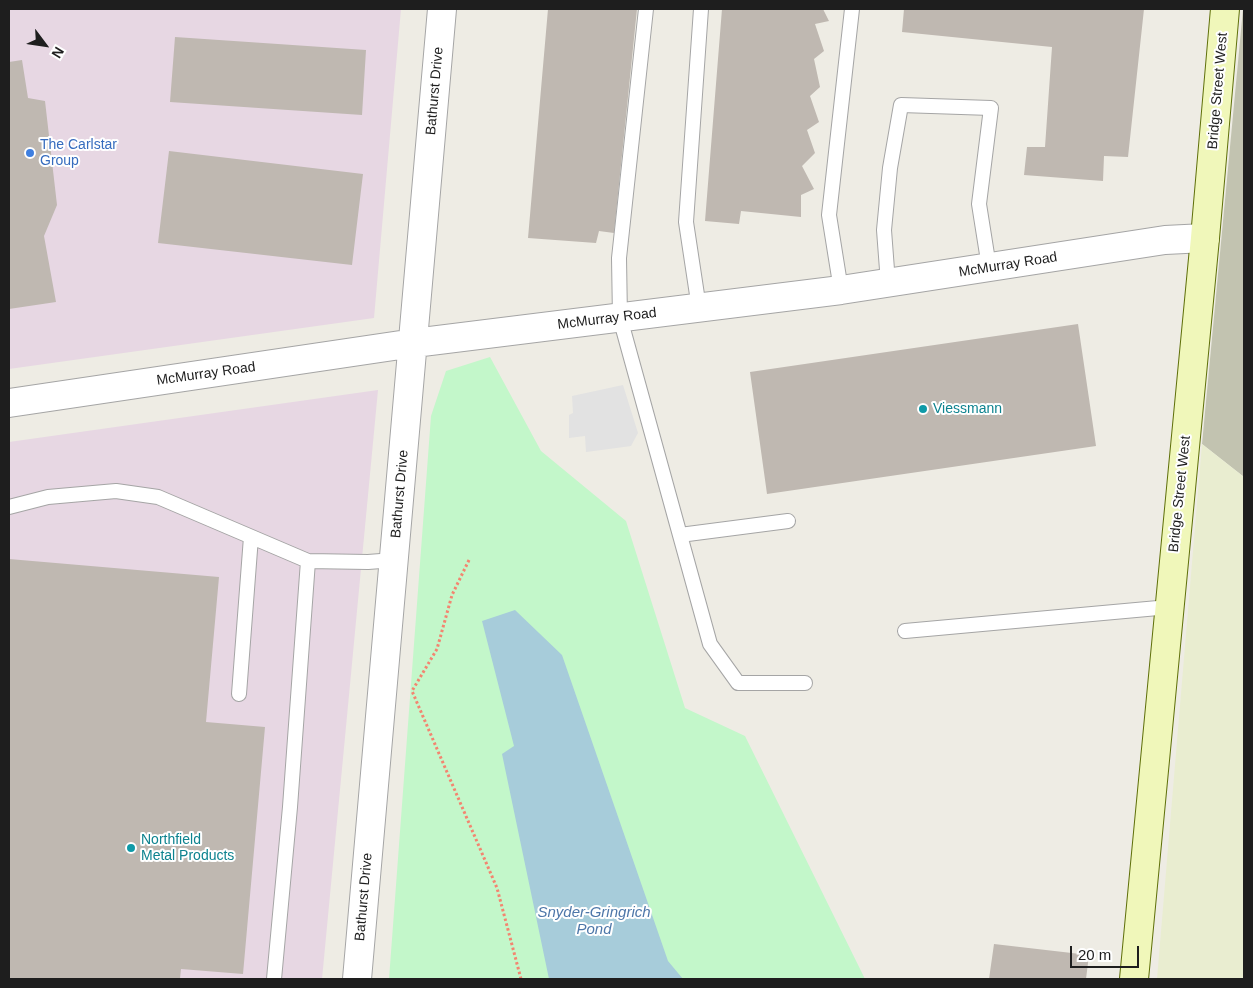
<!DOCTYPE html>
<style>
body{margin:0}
#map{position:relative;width:1253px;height:988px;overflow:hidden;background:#eeece4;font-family:Helvetica,sans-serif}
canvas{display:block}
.frame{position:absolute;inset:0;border:10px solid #1e1e1e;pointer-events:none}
.north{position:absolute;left:20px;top:20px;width:50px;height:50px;-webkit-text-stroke:4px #fff;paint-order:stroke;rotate:121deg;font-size:14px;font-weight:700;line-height:20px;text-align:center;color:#1e1e1e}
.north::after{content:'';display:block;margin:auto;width:18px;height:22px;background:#1e1e1e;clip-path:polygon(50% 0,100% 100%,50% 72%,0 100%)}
.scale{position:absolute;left:1070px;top:946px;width:69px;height:22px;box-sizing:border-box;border:2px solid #1e1e1e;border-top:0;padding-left:6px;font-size:15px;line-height:18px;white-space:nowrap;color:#1e1e1e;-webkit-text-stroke:4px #fff;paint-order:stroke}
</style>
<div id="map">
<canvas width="1253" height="988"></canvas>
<div class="frame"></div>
<div class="north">N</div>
<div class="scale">20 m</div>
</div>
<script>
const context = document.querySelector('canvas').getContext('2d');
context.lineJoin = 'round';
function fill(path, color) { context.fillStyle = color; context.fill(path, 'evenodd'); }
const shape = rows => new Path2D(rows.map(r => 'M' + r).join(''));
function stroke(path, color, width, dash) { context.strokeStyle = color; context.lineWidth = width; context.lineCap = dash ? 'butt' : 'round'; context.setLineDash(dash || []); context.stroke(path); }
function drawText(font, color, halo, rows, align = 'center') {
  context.font = font + ' Helvetica,sans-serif'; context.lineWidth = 4; context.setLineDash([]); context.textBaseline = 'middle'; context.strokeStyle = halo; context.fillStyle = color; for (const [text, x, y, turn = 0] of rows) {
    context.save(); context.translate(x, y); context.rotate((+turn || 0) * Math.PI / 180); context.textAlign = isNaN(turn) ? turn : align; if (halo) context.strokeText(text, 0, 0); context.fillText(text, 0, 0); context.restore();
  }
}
fill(shape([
 [9,9,401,9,374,318,9,369],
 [378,390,322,979,9,979,9,442]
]), '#e7d7e3');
fill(shape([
 [1243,9,1244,9,1244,477,1202,444]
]), '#c2c3b0');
fill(shape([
 [1202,444,1244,477,1244,979,1157,979]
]), '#e9edd0');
fill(shape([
 [490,357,541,451,626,521,685,708,745,736,865,979,389,979,431,416,446,371]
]), '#c3f7ca');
fill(shape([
 [623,385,638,433,631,446,586,452,585,436,569,438,569,415,573,413,572,396]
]), '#e2e2e2');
fill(shape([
 [515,610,562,655,668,961,683,979,549,979,502,754,514,746,482,621]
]), '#a7ccda');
fill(shape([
 [548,9,637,9,614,233,599,231,596,243,528,238],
 [722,9,823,9,829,21,815,24,824,51,814,59,820,87,810,96,819,122,807,130,815,153,802,166,814,189,801,195,801,217,741,211,739,224,705,221],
 [904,9,1144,9,1128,157,1104,156,1103,181,1024,175,1027,147,1045,147,1052,47,902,32],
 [175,37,366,50,362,115,170,102],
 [22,60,28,98,45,101,57,205,44,236,56,302,9,309,9,62],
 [169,151,363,174,352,265,158,243],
 [1078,324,1096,446,767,494,750,372],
 [9,559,219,577,206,722,265,727,243,974,181,969,180,979,9,979],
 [994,944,1089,955,1086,979,989,979]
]), '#bfb8b1');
const lane = shape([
 [646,9,619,258,620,318,710,644,738,683,805,683],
 [888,283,884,230,890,168,901,105,991,108,979,204,989,267],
 [841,290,829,215,852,9],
 [699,308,686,222,701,9],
 [9,507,48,497,116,491,158,497,308,561,368,562,394,560],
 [680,535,788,521],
 [905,631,1169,607],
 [239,694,251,537],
 [274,979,290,807,308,561]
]);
const street = shape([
 [9,403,414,343,841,290,1165,240,1205,238],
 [357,979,442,9]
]);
const secondary = shape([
 [1134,979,1205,238,1225,9]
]);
stroke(lane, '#a5a5a5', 16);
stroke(street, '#a5a5a5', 30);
stroke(secondary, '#5f700a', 30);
stroke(shape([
 [469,560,452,595,437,649,412,691,497,888,521,979]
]), '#f38570', 3, [2.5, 2.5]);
stroke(lane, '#fff', 14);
stroke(street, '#fff', 28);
stroke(secondary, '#f0f7ba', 28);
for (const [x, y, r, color] of [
 [30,153,5,"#3f7fe0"],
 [923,409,5,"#0f9aa8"],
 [131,848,5,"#0f9aa8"]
]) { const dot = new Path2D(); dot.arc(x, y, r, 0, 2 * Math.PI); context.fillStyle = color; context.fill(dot); stroke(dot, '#fff', 2); }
drawText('14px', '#1e1e1e', '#fff', [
 ["Bathurst Drive",435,91,-85],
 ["Bridge Street West",1218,91,-85],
 ["McMurray Road",1008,265,-9],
 ["McMurray Road",607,319,-7],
 ["McMurray Road",206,374,-8],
 ["Bathurst Drive",400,494,-85],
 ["Bridge Street West",1180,494,-84],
 ["Bathurst Drive",364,897,-85]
]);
drawText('14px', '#366cbe', '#fff', [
 ["The Carlstar",40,145],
 ["Group",40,161]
], 'left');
drawText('14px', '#0d838f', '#fff', [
 ["Viessmann",933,409],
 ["Northfield",141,840],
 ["Metal Products",141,856]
], 'left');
drawText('italic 15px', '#4e77a9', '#fff', [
 ["Snyder-Gringrich",594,913],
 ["Pond",594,930]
]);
</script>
